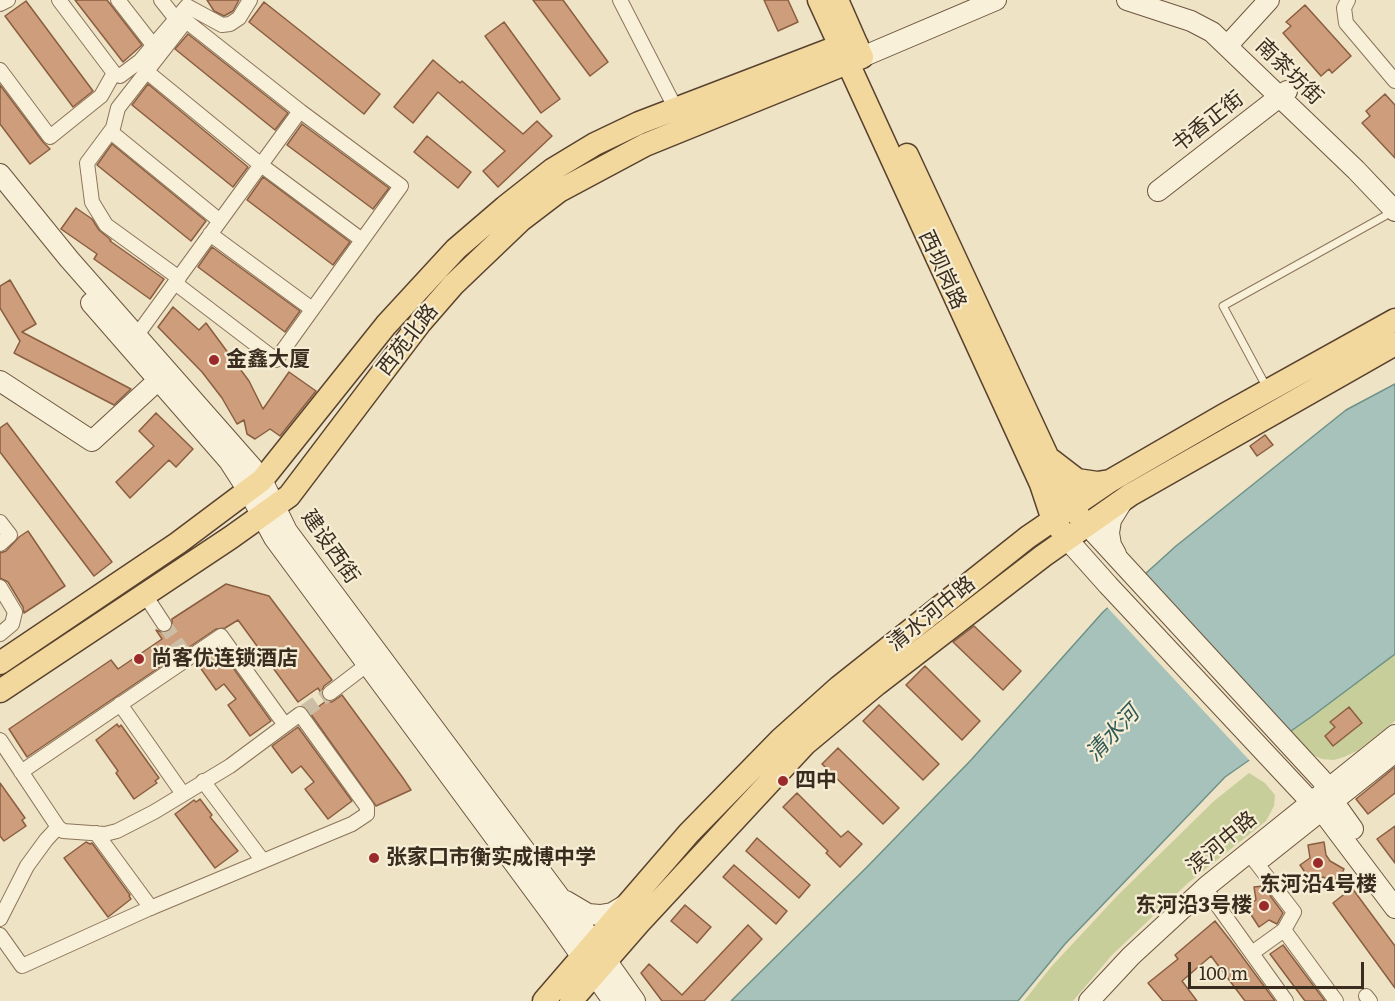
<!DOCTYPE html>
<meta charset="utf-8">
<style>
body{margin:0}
#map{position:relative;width:1395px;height:1001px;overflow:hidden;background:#efe3c5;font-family:Literata,serif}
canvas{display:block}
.scale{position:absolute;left:1188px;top:962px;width:176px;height:27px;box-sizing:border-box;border:3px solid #3a2c1f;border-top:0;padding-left:8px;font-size:18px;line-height:21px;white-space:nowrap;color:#3a2c1f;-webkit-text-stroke:4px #f6edd5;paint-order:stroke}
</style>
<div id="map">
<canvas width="1395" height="1001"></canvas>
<div class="scale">100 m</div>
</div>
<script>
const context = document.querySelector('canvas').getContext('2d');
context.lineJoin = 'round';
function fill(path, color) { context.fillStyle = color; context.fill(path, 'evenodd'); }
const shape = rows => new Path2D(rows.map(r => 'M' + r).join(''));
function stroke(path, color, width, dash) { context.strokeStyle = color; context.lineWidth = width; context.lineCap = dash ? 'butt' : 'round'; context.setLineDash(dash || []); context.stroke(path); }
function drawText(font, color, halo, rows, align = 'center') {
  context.font = font + ' Literata,"Noto Sans SC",serif'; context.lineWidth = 4.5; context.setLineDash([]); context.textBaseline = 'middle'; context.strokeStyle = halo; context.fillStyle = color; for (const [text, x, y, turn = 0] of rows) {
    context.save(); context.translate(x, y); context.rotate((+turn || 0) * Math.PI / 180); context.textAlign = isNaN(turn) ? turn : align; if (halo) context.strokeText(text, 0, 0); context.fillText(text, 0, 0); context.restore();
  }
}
fill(shape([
 [1395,654,1395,721,1357,751,1344,757,1334,760,1322,759,1313,755,1291,731],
 [1249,773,1265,783,1275,795,1274,806,1266,821,1188,883,1112,955,1073,1001,1024,1001,1051,967,1118,895,1214,801]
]), '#c7ce99');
const water = shape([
 [1395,384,1395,654,1311,717,1225,777,1065,944,1018,1001,731,1001,867,867,971,760,1103,612,1176,546,1346,410,1395,384]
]);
fill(water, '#a7c2ba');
stroke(water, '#6d9188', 1.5);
fill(shape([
 [1143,572,1293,734,1251,762,1106,606]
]), '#efe3c5');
const building = shape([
 [75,0,107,0,142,45,123,62,75,0],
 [207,0,239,0,233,11,224,16,214,11,207,0],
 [533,0,563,0,608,62,590,76,533,0],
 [764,0,788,0,798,22,778,31,764,0],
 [26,1,93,91,73,107,5,16,26,1],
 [264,2,380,94,364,114,249,22,264,2],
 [1305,5,1351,56,1332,73,1329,69,1321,76,1283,33,1291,26,1286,22,1305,5],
 [504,22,560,99,541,113,485,36,504,22],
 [188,34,288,113,275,130,175,49,188,34],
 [433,60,460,83,462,81,523,134,537,121,552,136,498,187,483,171,505,151,438,92,413,123,394,107,433,60],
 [148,84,248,167,233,187,132,105,148,84],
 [0,85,43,142,50,149,30,164,0,124,0,85],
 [1385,94,1395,105,1395,158,1362,123,1370,116,1366,111,1385,94],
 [302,124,389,188,373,209,287,145,302,124],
 [427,136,471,172,458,188,414,152,427,136],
 [112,144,206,221,191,241,97,165,112,144],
 [263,177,350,242,333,265,247,200,263,177],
 [76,208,92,219,99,230,111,240,110,241,164,279,150,299,94,259,97,254,61,229,76,208],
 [212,247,300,311,285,332,198,267,212,247],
 [10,280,36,324,22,332,131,389,114,405,14,353,20,341,0,308,0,286,10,280],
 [173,307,199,330,206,323,249,381,263,409,289,372,316,391,280,436,270,429,255,439,247,434,244,420,237,424,222,398,202,372,158,327,173,307],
 [156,413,193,449,176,467,169,460,130,498,116,482,154,446,139,431,156,413],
 [7,423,112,562,94,576,0,452,0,428,7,423],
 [1265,435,1273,445,1257,456,1250,446,1265,435],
 [28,531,65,586,24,613,23,607,8,582,0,578,0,553,6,551,19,537,28,531],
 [226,584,269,596,332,680,324,686,321,693,318,688,298,702,238,620,225,628,216,629,27,757,9,729,111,660,118,669,162,639,156,630,164,633,168,632,172,627,172,619,226,584],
 [974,626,1021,671,1003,690,953,642,974,626],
 [219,648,271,721,250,736,228,705,236,699,224,684,216,690,197,663,219,648],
 [925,666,980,721,962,740,906,685,925,666],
 [342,695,403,778,411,790,376,806,310,713,326,701,332,702,342,695],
 [879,705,939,764,923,780,863,721,879,705],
 [1349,707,1362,723,1333,746,1325,736,1335,727,1330,722,1349,707],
 [117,724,119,727,121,725,159,778,155,781,157,783,134,799,116,773,118,771,96,740,117,724],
 [298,727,352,801,328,819,305,789,314,782,301,766,292,773,272,746,298,727],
 [838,748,899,808,883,824,822,764,838,748],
 [1395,767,1395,793,1368,814,1356,799,1395,767],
 [0,783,25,818,22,820,26,826,4,841,0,836,0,783],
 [797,793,841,837,848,831,862,844,840,867,826,853,828,851,783,807,797,793],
 [200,799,212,815,210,817,238,851,215,868,175,814,194,800,196,802,200,799],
 [1395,826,1395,863,1377,839,1395,826],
 [757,838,810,885,799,898,746,851,757,838],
 [86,842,90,844,92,843,130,895,129,896,131,899,108,917,64,858,86,842],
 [1324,842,1326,855,1330,861,1344,869,1337,884,1323,877,1313,884,1300,865,1310,858,1308,845,1324,842],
 [734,865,787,911,776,924,723,877,734,865],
 [1263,886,1283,913,1277,924,1269,920,1259,927,1246,907,1256,900,1254,887,1263,886],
 [1352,888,1395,946,1395,988,1333,903,1352,888],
 [685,905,711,927,697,943,671,921,685,905],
 [1215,921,1230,940,1275,1001,1245,1001,1211,956,1182,981,1197,1001,1163,1001,1148,983,1178,959,1175,955,1215,921],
 [748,925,762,939,704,1001,662,1001,641,973,649,964,682,995,748,925],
 [1283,945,1325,1001,1305,1001,1270,954,1283,945]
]);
fill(building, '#ce9d7b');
stroke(building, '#8a5e40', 1.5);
stroke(shape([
 [164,624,185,654],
 [305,711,330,693]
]), '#cbbea4', 14, [14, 7]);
const lane = shape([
 [1267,388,1223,306,1392,212]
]);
const street = shape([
 [59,0,114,73,120,76,140,61,187,6,222,25,230,24,239,18,250,0],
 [118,0,153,45],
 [161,0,176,19],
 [620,0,679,115],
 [1348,0,1344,8,1346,23,1395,81],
 [0,4,8,0],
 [0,70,50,137,101,96,114,73],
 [146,71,261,165,362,240],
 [111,132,220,221],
 [210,234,312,309],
 [175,283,276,360,401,186,300,111,186,21,118,108,113,128,87,163,92,202,106,225,179,278],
 [131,341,137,335,300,111],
 [0,522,10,535,0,544],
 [0,587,15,612,12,624,0,634],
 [145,595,164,624],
 [330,693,368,664],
 [120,704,183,794],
 [0,740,58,827,63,831,105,834,117,831,154,812,230,766,300,714,367,807,367,814,352,824,148,909,22,966,0,935],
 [21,772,221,636,285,725],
 [203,781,263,861],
 [96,833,151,908],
 [1248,852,1294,912,1284,930,1252,953],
 [1205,888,1286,1001],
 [0,919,27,866,46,840,58,827],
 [1284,930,1336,1001],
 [1366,996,1370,1001]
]);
const secondary = shape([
 [1127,0,1191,21,1212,32,1356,170,1395,211],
 [1227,46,1269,0],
 [862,57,996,0],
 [0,174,69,259,252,467,262,480,287,531,594,943,635,1001],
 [1158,191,1287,91],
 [91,303,229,461,249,492,274,538,553,916,613,1001],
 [0,381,92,441,166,373],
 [1087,525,1321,779,1327,787,1333,801,1353,829],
 [1067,539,1108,585,1310,801,1322,811,1395,908],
 [1116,554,1111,545,1109,533,1111,520,1124,499],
 [1263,857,1395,752],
 [566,901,588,914,600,915,612,913,627,904],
 [1089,1001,1131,956,1207,886,1395,735]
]);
const primary = shape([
 [819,0,1041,484,1053,520,1061,530],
 [837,0,862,57],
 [907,155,1055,473,1080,518],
 [1051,460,1077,480,1097,483,1110,481],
 [0,663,178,543,262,480,386,325,456,249,505,207,552,170,595,144,639,123,840,46,857,45],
 [0,691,230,538,289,496,420,323,453,285,521,220,559,191,645,145,862,57],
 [544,1001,689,833,781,739,839,687,1028,537,1110,481,1224,415,1395,320],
 [571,1001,639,923,805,744,877,684,1043,556,1130,495,1395,344]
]);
stroke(lane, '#8b745b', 9);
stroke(street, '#8b745b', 16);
stroke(secondary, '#6c553e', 22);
stroke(primary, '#58422f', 25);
stroke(lane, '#f9f0d9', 7);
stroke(street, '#f9f0d9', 14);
stroke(secondary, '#f9f0d9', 20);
stroke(primary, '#f2d89d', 22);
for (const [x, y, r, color] of [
 [214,360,6,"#9b2a2a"],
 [139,659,6,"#9b2a2a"],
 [783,781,6,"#9b2a2a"],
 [374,858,6,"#9b2a2a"],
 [1318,863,6,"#9b2a2a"],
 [1264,906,6,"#9b2a2a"]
]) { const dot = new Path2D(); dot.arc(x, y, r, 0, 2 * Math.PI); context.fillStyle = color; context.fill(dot); stroke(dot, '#f6edd5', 2); }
drawText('21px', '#3a2c1f', '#f6edd5', [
 ["南茶坊街",1289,72,44],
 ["书香正街",1208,122,-38],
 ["西坝岗路",942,270,65],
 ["西苑北路",408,340,-52],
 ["建设西街",330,547,55],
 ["清水河中路",932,614,-39],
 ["滨河中路",1222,843,-40]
]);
drawText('bold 21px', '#3a2c1f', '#f6edd5', [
 ["金鑫大厦",226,360],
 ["尚客优连锁酒店",151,659],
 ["四中",795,781],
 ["张家口市衡实成博中学",386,858],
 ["东河沿4号楼",1318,885,"center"],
 ["东河沿3号楼",1252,906,"right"]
], 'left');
drawText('italic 22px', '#2e5a58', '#f6edd5', [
 ["清水河",1113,734,-47]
]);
</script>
